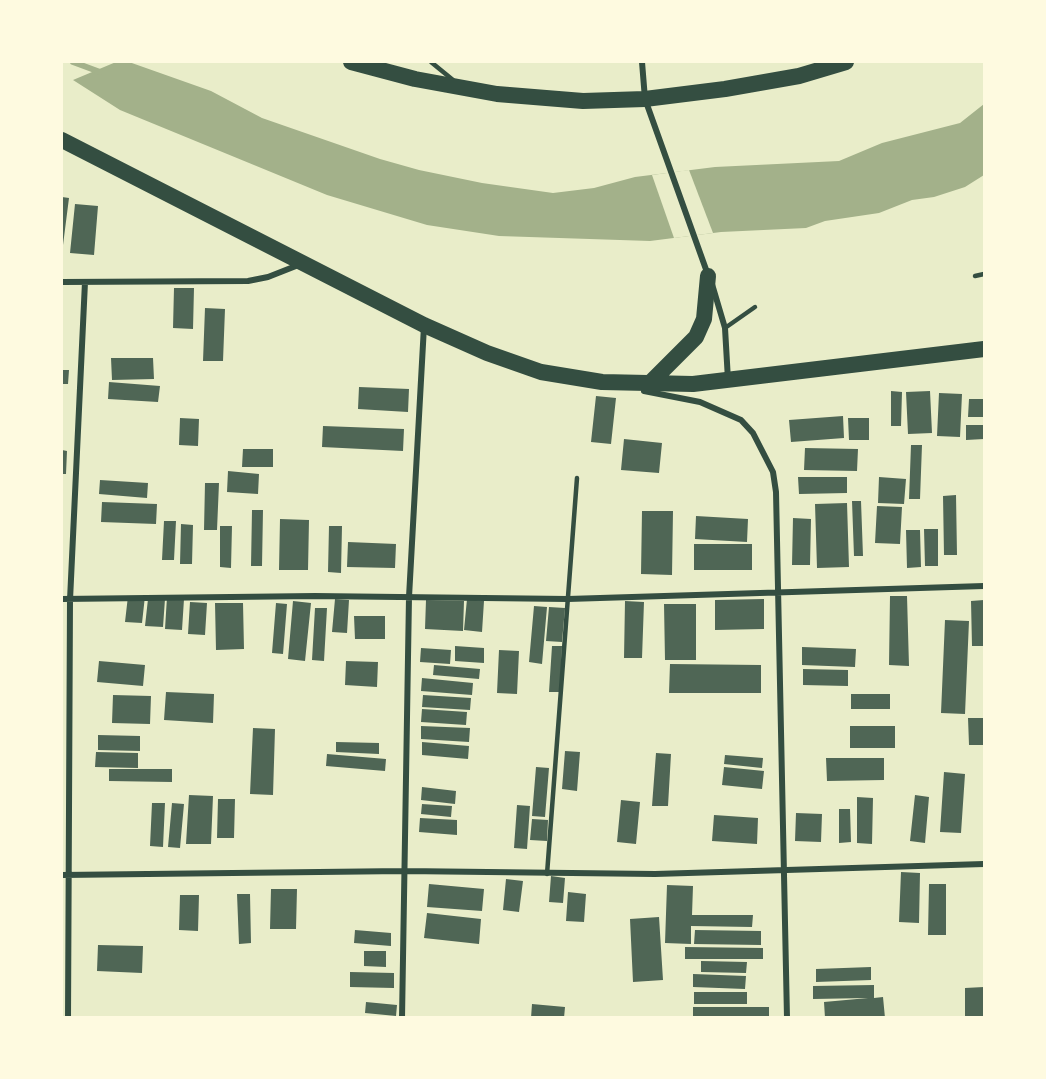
<!DOCTYPE html>
<style>
body{margin:0}
#map{position:relative;width:1046px;height:1079px;overflow:hidden;background:#e9edc9;font-family:Arial,sans-serif}
canvas{display:block}
.frame{position:absolute;inset:0;border:63px solid #fefae0;pointer-events:none}
</style>
<div id="map">
<canvas width="1046" height="1079"></canvas>
<div class="frame"></div>
</div>
<script>
const context = document.querySelector('canvas').getContext('2d');
context.lineJoin = 'round';
function fill(path, color) { context.fillStyle = color; context.fill(path, 'evenodd'); }
const shape = rows => new Path2D(rows.map(r => 'M' + r).join(''));
function stroke(path, color, width, dash) { context.strokeStyle = color; context.lineWidth = width; context.lineCap = dash ? 'butt' : 'round'; context.setLineDash(dash || []); context.stroke(path); }
fill(shape([
 [116,62,129,62,211,91,262,118,380,159,419,170,482,183,553,193,594,188,635,177,715,167,839,161,882,143,960,123,984,104,984,175,965,187,934,197,912,200,879,213,825,221,806,228,721,232,650,241,499,236,427,225,327,195,120,110,73,80]
]), '#a3b18a');
fill(shape([
 [689,170,713,233,674,238,652,175]
]), '#e9edc9');
stroke(shape([
 [73,62,100,72]
]), '#a3b18a', 6);
fill(shape([
 [62,197,69,198,63,245,62,245],
 [75,204,98,206,94,255,70,253],
 [174,288,194,288,193,329,173,328],
 [205,308,225,309,223,361,203,361],
 [111,358,153,358,154,379,112,380],
 [62,370,69,370,68,384,62,384],
 [109,382,160,386,158,402,108,399],
 [359,387,409,389,408,412,358,409],
 [891,391,902,392,901,426,891,426],
 [930,391,932,433,908,434,906,392],
 [939,393,962,394,960,437,937,436],
 [596,396,616,398,611,444,591,442],
 [969,399,984,399,984,417,968,417],
 [843,416,844,438,791,442,789,420],
 [180,418,199,419,198,446,179,445],
 [848,418,869,418,869,440,849,440],
 [966,425,984,425,984,439,966,440],
 [323,426,404,429,403,451,322,447],
 [624,439,662,443,659,473,621,470],
 [911,445,922,445,920,499,909,499],
 [805,448,858,449,857,471,804,470],
 [243,449,273,449,273,467,242,467],
 [62,450,67,451,66,474,62,474],
 [228,471,259,474,258,494,227,492],
 [798,477,847,477,847,493,799,494],
 [879,477,906,479,904,504,878,503],
 [100,480,148,483,147,498,99,494],
 [205,483,219,483,217,530,204,530],
 [956,495,957,555,944,555,943,496],
 [852,501,861,501,863,556,854,556],
 [102,502,157,504,156,524,101,522],
 [847,503,849,567,817,568,815,504],
 [877,506,902,507,900,544,875,543],
 [252,510,263,510,262,566,251,566],
 [642,511,673,511,672,575,641,574],
 [696,516,748,519,747,542,695,539],
 [793,518,811,519,810,565,792,565],
 [280,519,309,520,308,570,279,570],
 [164,521,176,521,174,560,162,560],
 [181,524,193,525,192,564,180,564],
 [220,526,232,526,231,568,220,567],
 [329,526,342,526,341,573,328,572],
 [924,529,938,529,938,566,925,566],
 [906,530,920,530,921,567,907,568],
 [348,542,396,544,395,568,347,567],
 [694,544,752,544,752,570,694,570],
 [128,596,145,596,142,623,125,622],
 [890,596,907,596,909,666,889,665],
 [167,597,184,599,182,630,165,629],
 [148,599,165,599,163,627,145,626],
 [335,599,349,600,347,633,332,632],
 [467,599,484,601,482,632,464,630],
 [764,599,764,629,715,630,715,600],
 [426,600,464,601,463,631,425,629],
 [984,600,984,646,972,646,971,601],
 [293,601,311,603,305,661,288,659],
 [625,601,644,602,642,658,624,658],
 [190,602,207,603,205,635,188,634],
 [215,603,243,603,244,649,216,650],
 [276,603,287,604,283,654,272,653],
 [664,604,696,604,696,660,665,660],
 [534,606,547,607,542,664,529,662],
 [549,607,565,608,562,642,546,641],
 [315,608,327,608,324,661,312,660],
 [354,616,385,616,385,639,355,639],
 [945,620,969,621,965,714,941,713],
 [455,646,484,648,484,663,455,661],
 [552,646,562,646,560,692,549,692],
 [802,647,856,649,855,667,802,665],
 [421,648,451,650,450,664,420,662],
 [499,650,519,651,517,694,497,693],
 [99,661,145,665,143,686,97,682],
 [346,661,378,662,377,687,345,685],
 [670,664,761,665,761,693,669,693],
 [434,665,480,669,479,679,433,675],
 [803,669,848,670,848,686,803,685],
 [422,678,473,683,472,695,421,691],
 [166,692,214,694,213,723,164,720],
 [851,694,890,694,890,709,851,709],
 [113,695,151,696,150,724,112,723],
 [423,695,471,698,470,710,422,707],
 [422,709,467,712,466,725,421,722],
 [968,718,984,718,984,745,969,745],
 [421,726,470,728,469,742,421,739],
 [850,726,895,726,895,748,850,748],
 [253,728,275,729,273,795,250,794],
 [98,735,140,736,140,751,98,750],
 [336,742,379,743,379,754,336,752],
 [422,742,469,746,468,759,422,755],
 [565,751,580,752,577,791,562,789],
 [96,752,138,753,138,768,95,767],
 [656,753,671,754,668,806,652,806],
 [327,754,386,759,385,771,326,766],
 [725,755,763,758,762,768,724,764],
 [826,758,884,758,884,780,827,781],
 [536,767,549,768,545,817,532,816],
 [724,767,764,771,762,789,722,785],
 [109,769,172,769,172,782,109,781],
 [944,772,965,774,961,833,940,832],
 [422,787,456,791,455,804,421,800],
 [189,795,213,796,211,844,186,844],
 [915,795,929,797,925,843,910,841],
 [857,797,873,798,872,844,857,843],
 [218,799,235,799,234,838,217,838],
 [621,800,640,802,636,844,617,842],
 [152,803,165,803,163,847,150,846],
 [172,803,184,804,180,848,168,847],
 [422,804,452,806,451,817,421,814],
 [517,805,530,806,527,849,514,848],
 [839,809,850,809,851,842,839,843],
 [796,813,822,814,821,842,795,841],
 [714,815,758,818,757,844,712,841],
 [420,818,457,820,457,835,419,832],
 [532,819,548,820,547,841,530,840],
 [901,872,920,873,919,923,899,922],
 [551,876,565,878,563,903,549,902],
 [506,879,523,881,519,912,503,910],
 [429,884,484,889,482,911,427,907],
 [929,884,946,884,946,935,928,935],
 [667,885,693,886,692,915,753,915,752,927,691,926,691,944,665,943],
 [271,889,297,889,296,929,270,929],
 [568,892,586,894,584,922,566,921],
 [237,894,250,894,251,943,239,944],
 [180,895,199,895,198,931,179,930],
 [427,913,481,919,479,944,424,938],
 [659,917,663,980,633,982,630,919],
 [355,930,391,933,391,946,354,943],
 [695,930,761,931,761,945,694,944],
 [98,945,143,946,142,973,97,971],
 [685,947,763,948,763,959,685,959],
 [364,951,386,951,386,967,364,966],
 [701,961,747,962,746,973,701,972],
 [871,967,871,980,816,982,816,969],
 [350,972,394,973,394,988,350,987],
 [693,974,746,976,745,989,693,987],
 [874,985,874,998,883,997,885,1018,825,1018,824,1002,868,998,813,999,813,986],
 [984,987,984,1017,965,1017,965,988],
 [694,992,747,992,747,1004,694,1004],
 [366,1002,397,1005,396,1016,365,1013],
 [532,1004,565,1007,564,1018,531,1018],
 [693,1007,769,1007,769,1018,693,1018]
]), '#4f6655');
stroke(shape([
 [431,62,453,80],
 [975,276,984,274],
 [725,328,755,307],
 [547,874,577,478]
]), '#344e41', 4.5);
stroke(shape([
 [642,62,645,99,708,275],
 [62,282,248,281,268,277,301,264],
 [712,284,725,328,728,380],
 [644,391,700,402,741,420,753,433,773,472,776,492,787,1018],
 [62,599,315,596,568,599,984,586],
 [62,875,404,871,655,874,984,864],
 [68,1018,70,600,85,282],
 [402,1018,409,597,424,326]
]), '#344e41', 6);
stroke(shape([
 [351,62,415,79,497,94,583,101,645,99,725,89,799,76,846,62],
 [62,140,424,325,487,353,541,372,602,382,693,384,984,349],
 [648,385,696,337,704,319,708,276]
]), '#344e41', 16);
</script>
